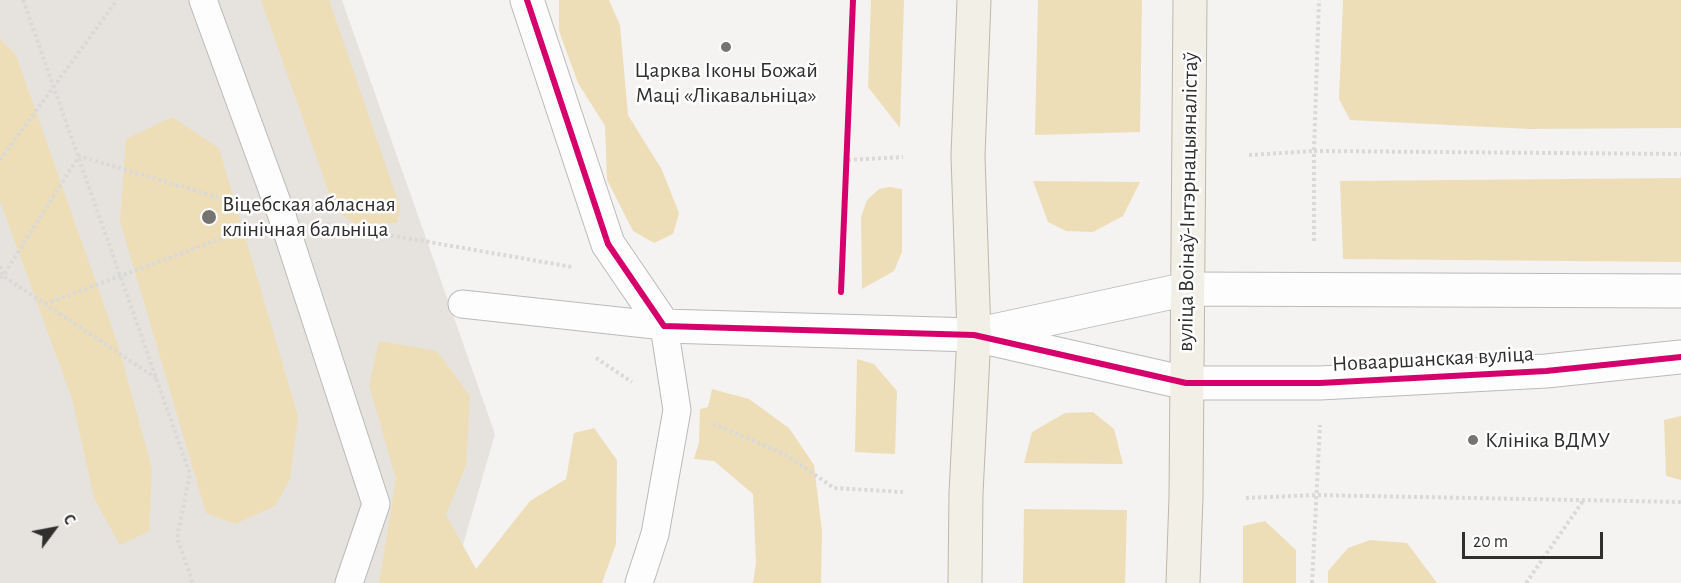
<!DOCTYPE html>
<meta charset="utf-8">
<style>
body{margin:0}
#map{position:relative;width:1681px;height:583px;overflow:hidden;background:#f4f3f2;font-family:"Alegreya Sans",sans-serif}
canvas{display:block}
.north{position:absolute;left:24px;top:499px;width:60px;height:60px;-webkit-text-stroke:4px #fff;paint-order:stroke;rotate:58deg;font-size:16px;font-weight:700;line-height:24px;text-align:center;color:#302f2e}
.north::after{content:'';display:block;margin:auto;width:21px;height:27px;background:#302f2e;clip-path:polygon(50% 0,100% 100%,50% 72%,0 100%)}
.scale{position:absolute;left:1462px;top:532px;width:141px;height:27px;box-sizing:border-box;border:3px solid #302f2e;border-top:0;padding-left:8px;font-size:18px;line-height:21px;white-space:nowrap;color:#302f2e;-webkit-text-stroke:4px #fff;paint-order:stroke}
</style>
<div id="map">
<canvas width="1681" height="583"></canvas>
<div class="north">С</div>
<div class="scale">20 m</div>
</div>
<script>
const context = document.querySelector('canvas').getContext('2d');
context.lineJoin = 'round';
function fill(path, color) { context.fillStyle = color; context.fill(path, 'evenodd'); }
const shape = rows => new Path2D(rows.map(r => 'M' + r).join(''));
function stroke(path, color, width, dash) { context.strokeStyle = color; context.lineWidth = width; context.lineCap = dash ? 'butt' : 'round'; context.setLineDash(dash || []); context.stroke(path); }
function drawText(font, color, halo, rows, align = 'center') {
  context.font = font + ' "Alegreya Sans",sans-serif'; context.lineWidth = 5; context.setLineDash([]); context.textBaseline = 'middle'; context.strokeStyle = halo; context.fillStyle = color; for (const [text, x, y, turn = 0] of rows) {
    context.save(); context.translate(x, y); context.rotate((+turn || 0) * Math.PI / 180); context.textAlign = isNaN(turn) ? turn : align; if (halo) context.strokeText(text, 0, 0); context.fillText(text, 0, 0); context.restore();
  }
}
fill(shape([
 [0,0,342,0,495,434,452,583,0,583]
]), '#e6e3de');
fill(shape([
 [261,0,329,0,400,207,397,223,355,224,335,210],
 [559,0,609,0,620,25,628,115,662,170,679,213,673,234,654,243,633,231,607,180,605,126,578,83,559,31],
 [871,0,904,0,900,128,868,87],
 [1038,0,1142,0,1140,132,1035,135],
 [1343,0,1681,0,1681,128,1530,129,1350,120,1339,99],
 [0,39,16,55,119,348,152,469,149,531,120,545,94,498,72,399,0,201],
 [172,117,219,148,298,416,290,479,275,506,235,524,206,513,120,221,126,139],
 [1681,178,1681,262,1343,259,1340,181],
 [1033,181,1140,182,1123,216,1093,232,1066,231,1048,222],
 [890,187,902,189,902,252,894,271,862,289,861,217,867,200,879,189],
 [379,341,437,351,470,396,466,465,446,515,476,569,530,501,566,479,574,433,594,428,617,460,616,544,602,583,379,583,396,479,369,385],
 [857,359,874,364,897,391,895,454,855,452],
 [712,389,749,399,789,428,814,465,822,531,821,583,753,583,756,563,753,494,714,461,694,459,699,442,700,409,708,407],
 [1093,412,1114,429,1123,464,1024,463,1032,432,1065,413],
 [1681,416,1681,480,1666,476,1664,420],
 [1024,509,1127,510,1125,583,1023,583],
 [1265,521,1296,550,1296,583,1243,583,1243,526],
 [1370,540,1407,543,1437,583,1328,583,1328,571,1348,548]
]), '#eddeb8');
const service = shape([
 [203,0,282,216,376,504,349,583],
 [462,304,664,326,677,410,655,534,639,583]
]);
const minor = shape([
 [527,0,608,244,664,326,974,335,1186,383,1320,383,1546,371,1681,357],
 [984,333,1187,289,1681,291]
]);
const primary = shape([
 [965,583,966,493,974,335,968,156,974,0],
 [1183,583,1186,497,1190,0]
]);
stroke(service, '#bbbab9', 29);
stroke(minor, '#bbbab9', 35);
stroke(primary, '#beb8ab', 35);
stroke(shape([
 [23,0,190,474,177,538,193,583],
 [1249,155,1314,151,1319,0],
 [0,160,117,0],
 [848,160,903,157],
 [326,224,572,267],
 [1314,241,1314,151,1681,154],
 [0,266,3,276,156,378],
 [0,277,3,276,79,156,237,203],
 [841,291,853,0],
 [45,304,247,229],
 [596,358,632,382],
 [713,424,785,454,834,488,903,492],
 [1246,498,1315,495,1681,502],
 [1312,583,1320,425],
 [1526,583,1583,501]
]), '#d9d9d8', 4, [3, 3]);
stroke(service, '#fdfdfd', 27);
stroke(minor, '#fdfdfd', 33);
stroke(primary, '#f2efe7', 33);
stroke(shape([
 [527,0,608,244,664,326,974,335,1186,383,1320,383,1546,371,1681,357],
 [841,292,853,0]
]), '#d6006c', 6);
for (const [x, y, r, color] of [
 [726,47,6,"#757473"],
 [209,217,8,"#757473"],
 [1473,440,6,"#757473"]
]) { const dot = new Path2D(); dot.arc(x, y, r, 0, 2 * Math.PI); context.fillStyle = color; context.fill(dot); stroke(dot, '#fff', 2); }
drawText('22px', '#302f2e', '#fff', [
 ["Царква Іконы Божай",726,70,"center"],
 ["Маці «Лікавальніца»",726,95,"center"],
 ["Віцебская абласная",222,204],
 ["клінічная бальніца",222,229],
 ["Клініка ВДМУ",1485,440]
], 'left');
drawText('22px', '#302f2e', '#fff', [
 ["вуліца Воінаў-Інтэрнацыяналістаў",1188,202,-89],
 ["Новааршанская вуліца",1433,359,-3]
]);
</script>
